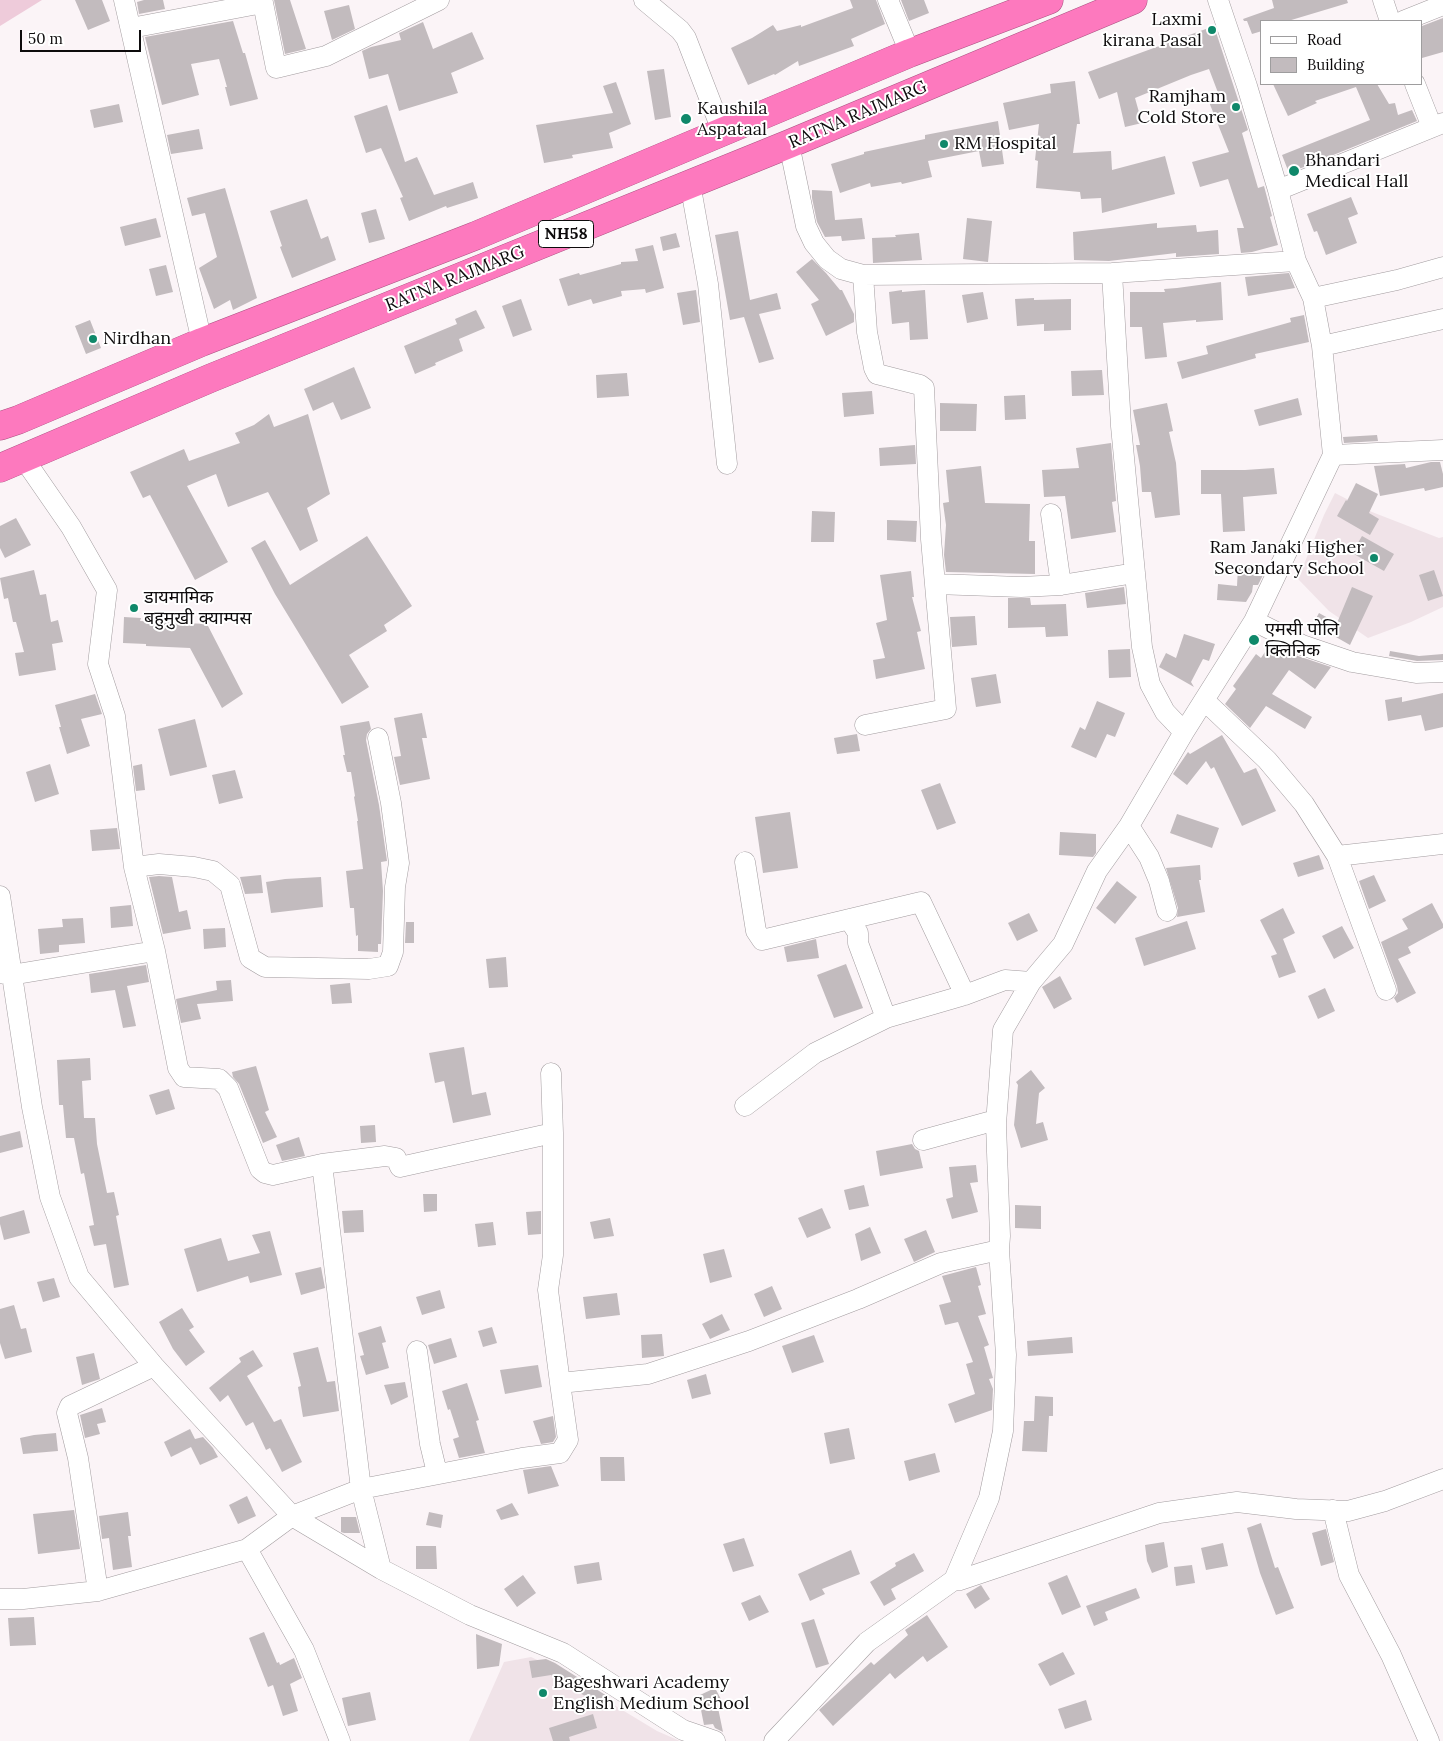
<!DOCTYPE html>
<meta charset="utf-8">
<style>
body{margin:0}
#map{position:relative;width:1443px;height:1741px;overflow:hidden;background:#fbf4f7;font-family:Lora,serif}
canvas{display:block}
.legend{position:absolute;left:1260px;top:20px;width:162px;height:65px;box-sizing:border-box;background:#fff;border:1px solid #9e9d9e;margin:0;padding:6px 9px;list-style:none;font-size:15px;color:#0d0b0c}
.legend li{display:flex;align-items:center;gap:10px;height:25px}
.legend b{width:25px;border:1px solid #9e9d9e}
.scale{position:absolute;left:20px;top:30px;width:121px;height:22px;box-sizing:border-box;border:2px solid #0d0b0c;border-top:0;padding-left:6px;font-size:15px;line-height:18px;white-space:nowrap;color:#0d0b0c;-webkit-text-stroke:4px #fff;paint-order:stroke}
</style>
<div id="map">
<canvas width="1443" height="1741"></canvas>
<ul class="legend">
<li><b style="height:6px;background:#fff"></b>Road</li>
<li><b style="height:14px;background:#c2bbbe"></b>Building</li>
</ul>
<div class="scale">50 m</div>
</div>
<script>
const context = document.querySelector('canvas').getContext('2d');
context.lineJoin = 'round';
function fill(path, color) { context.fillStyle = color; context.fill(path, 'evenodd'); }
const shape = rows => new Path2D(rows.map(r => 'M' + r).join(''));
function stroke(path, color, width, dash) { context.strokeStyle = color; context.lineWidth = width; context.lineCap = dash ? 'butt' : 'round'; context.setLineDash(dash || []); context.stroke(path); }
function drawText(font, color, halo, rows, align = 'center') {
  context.font = font + ' Lora,"Noto Sans Devanagari",serif'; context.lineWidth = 4; context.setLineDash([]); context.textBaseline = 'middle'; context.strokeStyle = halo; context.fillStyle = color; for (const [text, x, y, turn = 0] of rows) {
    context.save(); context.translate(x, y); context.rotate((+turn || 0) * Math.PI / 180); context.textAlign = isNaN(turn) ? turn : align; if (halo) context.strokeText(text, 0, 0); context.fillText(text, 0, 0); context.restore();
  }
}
fill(shape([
 [1335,493,1372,512,1439,538,1443,537,1443,607,1411,622,1368,638,1329,611,1298,579,1324,515],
 [531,1657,548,1665,657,1731,680,1741,469,1741,504,1662]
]), '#f0e3e8');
fill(shape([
 [0,0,42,0,0,26]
]), '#eecbda');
fill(shape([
 [75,0,102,0,110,21,88,30],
 [144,0,163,0,165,9,139,14,137,2],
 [274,0,290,0,306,49,285,54],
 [850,0,876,0,885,24,851,39,854,46,799,66,798,61,775,75,774,74,748,85,731,48,752,38,773,25,777,31,801,25,801,27,853,8],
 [901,0,924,0,929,13,909,21],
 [1272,0,1347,0,1348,3,1288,21,1262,21,1262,31,1252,34,1247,21,1244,21,1243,19,1274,8],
 [349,5,355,29,332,40,324,11],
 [1443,18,1443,52,1422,58,1422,26],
 [233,21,243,53,245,53,258,99,230,106,225,87,227,87,219,59,191,64,199,95,162,105,145,37],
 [423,22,433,49,472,32,484,59,451,73,458,93,399,111,388,74,369,79,362,51,371,47,401,40,399,33],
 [1214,26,1248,130,1242,133,1258,188,1264,186,1272,216,1270,217,1278,245,1252,252,1241,253,1237,228,1244,228,1228,179,1200,187,1192,162,1229,152,1209,102,1220,98,1209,69,1191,75,1135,98,1142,123,1125,127,1117,92,1099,99,1088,72],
 [664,69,671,117,655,120,647,71],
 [1075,81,1080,124,1077,124,1073,153,1111,151,1112,170,1165,156,1175,194,1102,213,1101,198,1081,199,1080,192,1036,188,1038,161,1035,160,1039,124,1009,130,1003,103,1051,93,1050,84],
 [616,82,631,124,609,133,613,148,572,155,573,158,544,163,536,125,613,113,603,86],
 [1273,84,1377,84,1389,104,1395,103,1398,115,1412,110,1417,121,1289,173,1282,155,1370,120,1356,87,1315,101,1317,103,1288,116],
 [119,104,123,122,94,128,90,110],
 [387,105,405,162,417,157,434,195,473,182,478,198,447,208,446,206,409,221,400,198,403,197,381,148,366,153,354,116],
 [998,121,1004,164,982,167,979,151,928,161,932,177,902,184,901,182,871,187,870,183,840,193,831,164,864,154,864,152,925,139,925,135],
 [199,129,203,149,171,154,167,135],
 [225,188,257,298,233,310,230,300,214,309,199,268,217,257,205,213,192,216,187,198],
 [812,190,832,191,835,220,862,218,865,239,842,241,841,236,825,237,817,222,812,198],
 [1351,197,1358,214,1348,218,1357,243,1326,255,1317,231,1314,232,1307,214],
 [307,199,321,239,328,236,336,260,292,278,280,247,282,246,270,211],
 [376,209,385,239,369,243,361,213],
 [156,218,161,237,125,246,120,227],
 [967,218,992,221,988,262,963,259],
 [1157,223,1157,228,1196,225,1197,232,1218,230,1219,254,1176,257,1176,253,1109,261,1074,260,1073,232],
 [738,231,750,300,777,293,781,309,759,314,774,359,759,363,744,317,730,320,715,235],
 [676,233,680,247,663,251,660,237],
 [919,233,922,260,873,263,872,238,896,237,895,235],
 [653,245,664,288,646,293,645,289,621,291,622,296,593,304,591,299,568,306,559,279,579,273,580,275,621,264,621,262,638,261,635,249],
 [812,259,826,273,840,290,842,290,854,314,854,322,826,336,811,304,819,300,796,272],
 [166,265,173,292,156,296,149,269],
 [1289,273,1295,288,1248,296,1245,277],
 [1221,282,1223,320,1196,322,1196,320,1163,323,1167,357,1145,359,1142,327,1130,327,1130,292,1165,292,1164,289,1177,288],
 [696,290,700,322,683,325,677,293],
 [902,290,902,292,925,290,928,339,910,340,909,322,892,324,889,292],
 [983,292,988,319,967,323,962,295],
 [1034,298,1034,300,1071,299,1071,330,1044,331,1044,324,1017,326,1015,299],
 [521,299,532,330,513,337,502,306],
 [476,310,485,328,459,339,463,351,435,363,436,365,415,374,404,346,457,324,455,319],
 [1304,315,1309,342,1255,354,1256,358,1182,379,1177,362,1208,354,1206,346,1291,322,1290,318],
 [90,320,101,348,86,354,75,326],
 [354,367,371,408,341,420,333,402,313,411,304,389],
 [1102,370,1104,395,1072,396,1071,371],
 [627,373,629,396,597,398,596,375],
 [872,391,874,414,844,417,842,393],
 [1025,395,1026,419,1005,420,1004,396],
 [1298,398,1302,415,1259,426,1254,410],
 [940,403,977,404,976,431,940,431],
 [1167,403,1173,431,1169,432,1176,463,1180,515,1155,518,1151,492,1142,492,1140,466,1136,445,1140,445,1133,410],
 [269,414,274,427,308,414,330,494,307,508,318,541,300,551,268,492,228,507,216,474,187,486,228,562,195,580,150,495,143,498,130,472,184,449,189,461,240,443,235,433,254,425],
 [1377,435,1378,441,1344,443,1343,437],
 [1111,443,1116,501,1112,502,1116,532,1071,539,1065,496,1044,497,1042,470,1079,468,1076,448],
 [915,445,916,464,880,466,879,448],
 [1431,462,1440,462,1443,474,1443,487,1425,491,1424,488,1380,496,1374,466,1405,464,1406,468],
 [981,466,985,503,1030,504,1029,541,1035,541,1035,574,946,572,944,555,946,525,943,503,949,502,946,470],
 [1274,468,1277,494,1243,497,1245,531,1223,532,1221,494,1201,494,1201,470,1245,470],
 [1356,483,1378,494,1369,513,1379,519,1370,535,1337,516,1346,500,1347,501],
 [812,511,835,512,834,542,811,542],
 [16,518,31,545,5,558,0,548,0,526],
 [887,520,917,521,916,542,887,540],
 [367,536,412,606,384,625,387,631,349,655,369,687,342,704,275,594,251,548,265,540,290,585],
 [1362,536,1394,554,1384,571,1352,553],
 [1238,567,1264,568,1264,573,1258,585,1253,585,1252,592,1246,602,1217,600,1218,584,1237,586],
 [34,570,40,595,46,594,51,622,58,620,63,642,52,644,56,670,19,676,15,653,24,652,16,622,13,622,8,598,4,599,0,578],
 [1434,570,1443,596,1428,601,1419,575],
 [911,571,914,597,912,597,921,631,917,632,925,669,876,679,873,660,885,658,876,623,887,620,880,575],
 [1124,587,1126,604,1087,608,1085,593],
 [1352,587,1373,596,1350,645,1313,624,1319,613,1337,623],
 [1008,598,1030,598,1031,605,1066,604,1068,636,1046,637,1045,627,1008,628],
 [975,616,977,645,952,647,950,617],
 [124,617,141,618,140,621,207,624,243,694,222,708,190,648,146,646,146,644,123,643],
 [1184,634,1215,644,1209,661,1203,659,1191,682,1194,687,1159,667,1166,653,1176,658],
 [1271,643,1298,656,1331,667,1315,689,1289,670,1272,694,1312,717,1305,729,1266,706,1250,728,1225,704,1236,689,1233,686,1256,654,1261,658],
 [1130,649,1131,677,1109,678,1108,650],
 [1390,651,1419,656,1443,654,1443,660,1417,661,1389,656],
 [996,674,1001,703,976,707,971,678],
 [1443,693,1443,727,1425,731,1421,715,1388,721,1385,700,1402,697,1402,702],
 [95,694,102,714,81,719,90,746,67,754,59,727,61,727,55,705],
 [1097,701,1125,713,1115,737,1107,734,1096,758,1071,747,1080,727,1085,730],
 [422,713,427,738,422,738,430,779,400,785,394,757,401,756,394,718],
 [195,719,207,767,170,776,158,729],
 [369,721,371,729,367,734,366,740,379,805,387,861,381,862,383,891,381,944,378,944,378,952,358,951,358,935,356,936,354,908,350,908,346,871,363,869,357,821,358,821,354,797,355,796,351,772,347,772,343,755,345,755,340,726],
 [857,734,860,751,837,754,834,738],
 [1222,735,1244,773,1256,768,1276,811,1242,826,1214,767,1211,769,1206,761,1187,785,1173,774,1188,752,1190,754],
 [50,764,59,794,35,802,26,772],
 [142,764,145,790,136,791,133,766],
 [235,770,243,798,219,804,212,775],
 [940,783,956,823,937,830,921,790],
 [790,812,798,868,763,873,755,817],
 [1177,814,1219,828,1212,848,1170,833],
 [117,828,120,849,92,851,90,830],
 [1060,832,1096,834,1096,853,1093,857,1059,855],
 [1319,855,1324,869,1298,877,1293,863],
 [1200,865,1201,880,1199,880,1205,912,1177,917,1178,908,1166,868],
 [261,875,263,893,245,894,240,877],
 [1374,875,1386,901,1369,909,1359,881],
 [159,876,172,877,179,912,187,910,191,929,163,934,149,877],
 [321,877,323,907,271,913,266,882,285,879],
 [1117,881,1137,897,1115,924,1096,908],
 [1432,903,1443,924,1443,928,1408,947,1411,953,1398,959,1416,993,1397,1003,1394,998,1398,993,1397,986,1381,942,1408,929,1402,919],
 [131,905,133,926,111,928,110,907],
 [1283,908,1295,933,1283,939,1296,972,1279,978,1271,956,1277,954,1260,920],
 [1029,913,1038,931,1017,941,1008,923],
 [83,918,85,943,59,945,59,952,40,954,38,929,63,927,62,919],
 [1187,921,1196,949,1144,966,1135,938],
 [406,922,414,922,414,943,405,943],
 [1342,926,1354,948,1334,959,1322,936],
 [225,928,226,947,204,949,203,929],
 [816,939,819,958,787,962,784,947],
 [506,957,508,987,489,988,486,959],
 [846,964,863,1008,834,1018,817,975],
 [146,965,149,982,127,986,136,1026,123,1028,115,990,91,993,89,974],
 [1060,976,1072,999,1054,1009,1042,987],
 [231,980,233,1001,197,1004,201,1019,181,1023,176,999,217,990,216,981],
 [350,983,352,1003,332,1004,330,985],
 [1325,988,1335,1011,1318,1019,1308,996],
 [464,1047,472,1095,486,1092,491,1115,453,1123,444,1081,435,1083,429,1053],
 [90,1058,91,1080,82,1081,84,1118,95,1118,97,1144,107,1193,114,1192,119,1215,116,1216,129,1285,114,1288,106,1244,94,1246,89,1226,94,1225,84,1173,81,1174,74,1138,66,1138,63,1105,59,1105,57,1060],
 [256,1066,269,1110,265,1112,277,1137,263,1143,239,1084,233,1077,232,1072],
 [1031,1070,1045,1088,1039,1093,1036,1124,1043,1122,1048,1140,1021,1148,1014,1125,1018,1085,1016,1082],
 [169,1089,175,1109,156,1115,149,1095],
 [375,1125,376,1142,361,1143,360,1126],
 [20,1131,23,1147,0,1153,0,1136],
 [299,1137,305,1156,282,1161,276,1145],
 [912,1144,915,1149,919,1151,923,1168,880,1176,876,1151],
 [976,1165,978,1182,970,1183,978,1212,952,1219,946,1199,953,1197,949,1167],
 [864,1185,869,1206,849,1210,844,1190],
 [423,1194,437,1194,437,1211,424,1212],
 [1015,1205,1041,1206,1041,1229,1015,1228],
 [822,1208,831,1228,807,1238,798,1218],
 [24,1210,30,1233,4,1240,0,1224,0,1217],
 [363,1210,364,1232,344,1233,342,1211],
 [541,1211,541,1234,528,1235,526,1212],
 [610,1218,614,1236,594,1239,590,1222],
 [493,1222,496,1245,478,1247,475,1224],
 [870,1227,881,1253,861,1261,855,1234],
 [926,1230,935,1252,914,1262,904,1239],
 [270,1231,282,1275,250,1283,248,1276,197,1292,184,1249,221,1238,228,1261,260,1253,252,1235],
 [724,1249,732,1277,710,1283,703,1254],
 [321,1267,325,1288,301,1295,295,1273],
 [976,1267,981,1285,978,1286,986,1314,978,1316,989,1345,984,1347,993,1378,989,1379,993,1389,992,1410,955,1423,948,1404,975,1394,966,1364,973,1362,958,1322,945,1325,939,1305,951,1302,942,1276],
 [54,1278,60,1297,43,1302,37,1282],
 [772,1286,782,1309,764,1317,754,1294],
 [440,1290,445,1308,422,1315,416,1297],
 [617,1293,620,1315,586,1319,583,1297],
 [14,1305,21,1329,26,1328,32,1352,5,1359,0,1343,0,1309],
 [182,1308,194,1327,189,1330,205,1352,186,1366,173,1349,159,1322],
 [722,1314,730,1330,710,1339,702,1324],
 [381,1326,386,1342,382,1343,389,1368,366,1375,360,1356,364,1355,358,1333],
 [492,1327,497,1343,483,1347,478,1331],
 [662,1334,664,1356,642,1358,641,1335],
 [814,1335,824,1362,792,1373,782,1346],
 [1072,1337,1073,1353,1028,1356,1027,1341],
 [451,1338,457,1357,434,1364,428,1345],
 [318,1347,327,1382,335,1381,339,1411,303,1417,298,1387,301,1386,293,1353],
 [253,1350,263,1366,247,1376,274,1422,281,1419,302,1462,282,1472,270,1448,266,1450,253,1422,246,1426,228,1395,220,1402,209,1388,241,1362,239,1358],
 [94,1353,100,1379,82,1385,76,1357],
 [538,1365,542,1387,505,1394,500,1370],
 [706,1374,711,1394,692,1399,687,1380],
 [405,1382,408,1397,391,1405,384,1385],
 [467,1383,479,1420,476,1421,485,1453,459,1458,453,1439,459,1437,450,1409,448,1410,442,1391],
 [1035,1396,1053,1397,1053,1416,1049,1416,1047,1452,1022,1451,1024,1421,1034,1421],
 [102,1408,106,1422,97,1424,100,1434,85,1438,80,1415],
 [553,1416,556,1437,553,1442,541,1444,533,1421],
 [849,1428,855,1459,830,1464,824,1433],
 [190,1429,195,1439,203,1437,213,1448,218,1457,200,1465,191,1447,171,1457,164,1442],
 [56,1433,58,1451,23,1454,20,1438,34,1435],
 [935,1453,940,1472,909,1481,904,1461],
 [600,1457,624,1457,625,1481,601,1481],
 [551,1466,559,1486,528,1494,523,1470],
 [247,1496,256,1516,238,1524,229,1505],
 [512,1503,519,1515,501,1520,496,1510],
 [74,1510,80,1549,38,1554,33,1514],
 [128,1512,131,1536,128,1536,132,1567,113,1570,109,1538,102,1539,99,1516],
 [429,1512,443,1515,441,1528,426,1525],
 [341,1517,356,1517,360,1533,344,1533,341,1532],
 [1261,1523,1275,1568,1278,1567,1294,1608,1276,1615,1260,1573,1247,1528],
 [1326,1529,1334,1562,1321,1566,1312,1533],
 [744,1538,754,1566,733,1572,723,1544],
 [1164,1542,1168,1567,1152,1573,1147,1561,1145,1545],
 [1223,1543,1228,1566,1206,1570,1201,1548],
 [416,1546,436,1546,437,1569,416,1569],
 [851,1550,860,1574,822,1589,825,1594,810,1601,798,1574],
 [914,1553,924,1571,891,1589,896,1599,884,1606,870,1582,896,1566,895,1563],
 [599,1562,602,1580,577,1584,574,1566],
 [1192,1565,1195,1583,1176,1586,1174,1567],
 [523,1575,536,1593,517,1607,504,1589],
 [1067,1575,1081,1607,1062,1615,1048,1583],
 [981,1585,990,1599,975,1609,966,1594],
 [1136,1588,1140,1598,1105,1612,1108,1620,1094,1626,1086,1606],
 [760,1595,769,1612,749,1621,741,1603],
 [927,1615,948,1647,927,1662,923,1656,895,1679,890,1673,833,1726,819,1710,871,1662,874,1665,908,1635,905,1630],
 [34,1617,36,1645,10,1646,8,1618],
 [814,1619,829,1664,816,1668,801,1623],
 [264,1632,277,1663,279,1662,280,1665,294,1658,302,1678,290,1684,298,1711,283,1716,273,1685,268,1687,249,1638],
 [476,1634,502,1644,499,1666,477,1669],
 [1063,1652,1075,1674,1050,1686,1038,1664],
 [546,1659,555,1663,607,1696,601,1706,551,1675,532,1678,529,1661],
 [715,1688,722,1701,717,1703,723,1732,715,1728,713,1724,704,1725,701,1710,706,1709,700,1695],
 [370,1692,376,1720,348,1726,342,1698],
 [1086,1700,1092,1720,1065,1729,1058,1709],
 [593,1714,597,1728,569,1737,570,1741,553,1741,549,1728]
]), '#c2bbbe');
const minor = shape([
 [124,0,202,342],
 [644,0,680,30,686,38,722,131],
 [888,0,910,53],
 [1383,0,1390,21],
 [1403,21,1443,5],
 [131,28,263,3,276,68,326,56,439,0],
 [1415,84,1432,127],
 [789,144,806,226,814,243,827,259,841,269,863,275],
 [690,183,708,284,727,464],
 [1278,190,1443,123],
 [1112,273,1121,426,1142,647,1150,684,1165,712,1184,732],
 [1313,298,1397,280,1443,267],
 [1322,346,1443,319],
 [1333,455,1443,450],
 [24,459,71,527,107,590,98,664,115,716,134,867,155,951,178,1068,184,1077,219,1079,228,1088,260,1169,265,1173,273,1175,322,1164,361,1489,381,1569],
 [1051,514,1061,585],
 [935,584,1021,587,1061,585,1135,573],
 [1254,621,1302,645,1352,662,1416,673,1443,672],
 [1205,701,1267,760,1304,804,1337,856,1386,990],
 [865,725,946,709,931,539,924,388,920,385,877,374,874,368,867,332,863,275,1112,273,1296,261],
 [1129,826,1149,857,1159,881,1167,911],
 [1337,856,1443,844],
 [745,862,756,931,762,940,921,902,965,995],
 [134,867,159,864,194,867,213,871,230,885,250,958,265,967,369,969,388,966,393,952,395,887,399,863,391,803,378,738],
 [0,896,32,1107,50,1197,79,1277,154,1366,292,1516,381,1569,470,1615,563,1653,683,1730,715,1741],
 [849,919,858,933,858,943,886,1018],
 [0,973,11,975,155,951],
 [745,1106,815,1053,886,1018,965,995,1005,980,1031,982],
 [553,1133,553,1255,548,1290,560,1383],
 [923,1140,996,1120],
 [322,1164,385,1156,396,1158,400,1167,553,1133,551,1073],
 [417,1351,430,1444,437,1473],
 [1333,1510,1349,1575,1391,1655,1429,1741],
 [247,1549,304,1650,340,1741],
 [954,1580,960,1580,1159,1513,1237,1502,1296,1509,1348,1511,1385,1501,1443,1479],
 [98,1591,78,1458,67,1413,70,1406,154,1366],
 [0,1599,23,1599,98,1591,247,1549,292,1516,361,1489,522,1458,560,1453,568,1440,560,1383,648,1374,749,1341,858,1299,941,1263,999,1250],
 [774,1741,867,1642,954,1580,989,1498,1003,1431,1006,1355,999,1250,1000,1236,996,1124,1003,1030,1031,982,1063,944,1097,871,1129,826,1184,732,1254,621,1333,455,1322,346,1313,298,1296,261,1278,190,1247,86,1218,0]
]);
const highway = shape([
 [0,426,18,420,202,342,475,236,910,53,1049,0],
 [0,468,211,378,789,144,1133,0]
]);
stroke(minor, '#a29c9f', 21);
stroke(highway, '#a95280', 29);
stroke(minor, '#fff', 20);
stroke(highway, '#fd79be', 28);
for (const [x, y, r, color] of [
 [1212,30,5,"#0f886a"],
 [1236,107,5,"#0f886a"],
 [686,119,6,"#0f886a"],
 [944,144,5,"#0f886a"],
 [1294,171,6,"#0f886a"],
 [93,339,5,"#0f886a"],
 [1374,558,5,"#0f886a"],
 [134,608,5,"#0f886a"],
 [1254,640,6,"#0f886a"],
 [543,1693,5,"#0f886a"]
]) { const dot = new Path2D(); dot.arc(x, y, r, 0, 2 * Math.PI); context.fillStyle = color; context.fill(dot); stroke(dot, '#fff', 2); }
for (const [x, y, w] of [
 [566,234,55]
]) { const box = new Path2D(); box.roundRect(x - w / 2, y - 13.5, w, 27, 4); context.fillStyle = '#fff'; context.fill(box); stroke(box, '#0d0b0c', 1); }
drawText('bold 16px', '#0d0b0c', null, [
 ["NH58",566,234]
]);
drawText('18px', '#0d0b0c', '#fff', [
 ["Laxmi",1202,20,"right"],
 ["kirana Pasal",1202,41,"right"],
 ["Ramjham",1226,97,"right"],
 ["Cold Store",1226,118,"right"],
 ["Kaushila",697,109],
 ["Aspataal",697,130],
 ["RM Hospital",954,144],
 ["Bhandari",1305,161],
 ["Medical Hall",1305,182],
 ["Nirdhan",103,339],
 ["Ram Janaki Higher",1364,548,"right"],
 ["Secondary School",1364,569,"right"],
 ["डायमामिक",144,598],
 ["बहुमुखी क्याम्पस",144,619],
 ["एमसी पोलि",1265,630],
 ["क्लिनिक",1265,651],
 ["Bageshwari Academy",553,1683],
 ["English Medium School",553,1704]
], 'left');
drawText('18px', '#0d0b0c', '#fff', [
 ["RATNA RAJMARG",858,115,-23],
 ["RATNA RAJMARG",455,279,-22]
]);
</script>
